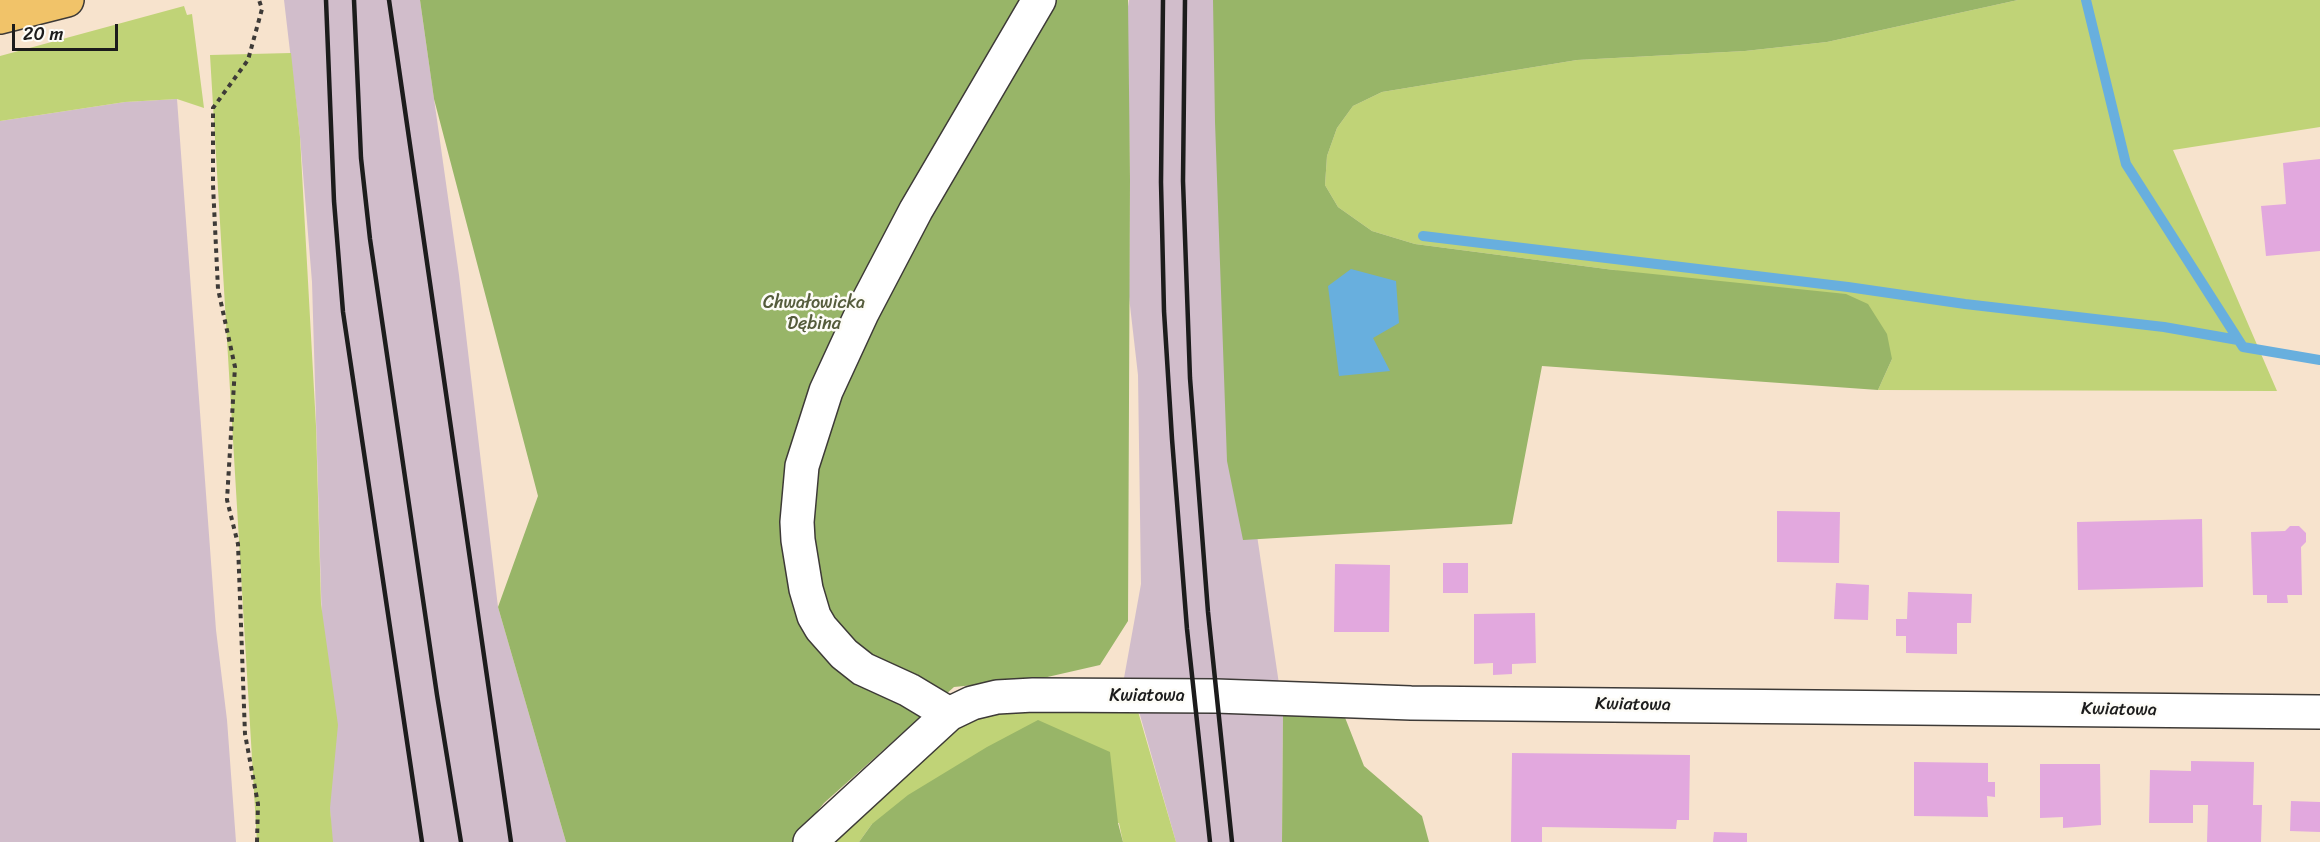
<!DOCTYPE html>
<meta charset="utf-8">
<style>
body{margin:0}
#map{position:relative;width:2320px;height:842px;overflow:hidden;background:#f7e3cd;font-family:Sriracha,sans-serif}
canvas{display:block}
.scale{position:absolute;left:12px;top:24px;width:106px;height:27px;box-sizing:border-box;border:3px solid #1c1c1c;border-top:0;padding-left:8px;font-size:18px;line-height:21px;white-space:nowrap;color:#1c1c1c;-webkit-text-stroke:4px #fdfcf7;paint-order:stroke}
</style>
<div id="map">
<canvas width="2320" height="842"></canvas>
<div class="scale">20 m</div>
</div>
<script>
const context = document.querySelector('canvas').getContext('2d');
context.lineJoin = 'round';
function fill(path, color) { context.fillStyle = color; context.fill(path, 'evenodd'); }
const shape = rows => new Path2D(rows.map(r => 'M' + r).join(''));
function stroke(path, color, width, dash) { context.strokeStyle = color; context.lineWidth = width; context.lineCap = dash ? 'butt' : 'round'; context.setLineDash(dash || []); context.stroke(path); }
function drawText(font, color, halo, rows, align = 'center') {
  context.font = font + ' Sriracha,sans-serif'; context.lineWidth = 5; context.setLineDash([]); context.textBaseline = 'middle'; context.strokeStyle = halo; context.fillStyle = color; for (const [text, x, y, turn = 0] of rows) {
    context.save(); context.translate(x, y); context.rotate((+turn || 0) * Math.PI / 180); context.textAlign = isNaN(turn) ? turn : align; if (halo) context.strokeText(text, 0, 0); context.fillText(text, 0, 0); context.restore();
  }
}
fill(shape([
 [284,0,420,0,459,275,498,607,566,842,332,842,325,728,312,282,300,137],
 [1129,0,1221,0,1233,373,1283,711,1282,842,1176,842,1140,715,1124,678,1141,584,1138,375,1129,297,1130,180,1127,13],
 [177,99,216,630,227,720,236,842,0,842,0,121,125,102]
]), '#d1bdcb');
fill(shape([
 [2018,0,2320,0,2320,127,2173,150,2277,391,1878,390,1892,359,1614,270,1415,244,1372,231,1338,207,1325,185,1327,156,1337,128,1353,106,1382,92,1577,60,1745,51,1827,42],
 [184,6,187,15,192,14,204,108,177,99,125,102,0,121,0,56],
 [291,53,300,137,316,426,321,604,338,725,330,808,333,842,257,842,210,55],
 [989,708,1137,708,1176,842,1123,842,1119,823,872,824,859,842,832,842,939,734]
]), '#c0d377');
fill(shape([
 [420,0,1128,0,1130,180,1128,621,1100,665,1043,678,954,687,824,803,792,842,566,842,498,607,538,496,434,99],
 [1213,0,2018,0,1827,42,1745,51,1577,60,1382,92,1353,106,1337,128,1327,156,1325,185,1338,207,1372,231,1415,244,1614,270,1846,294,1868,304,1887,334,1892,359,1878,390,1542,366,1512,524,1243,540,1227,461,1215,122],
 [1283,711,1344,715,1364,766,1422,816,1429,842,1282,842],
 [1038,720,1110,752,1118,823,1123,842,859,842,872,824,908,795,987,747]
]), '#98b568');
fill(shape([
 [1351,269,1396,281,1399,323,1373,338,1390,371,1339,376,1328,286]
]), '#68afde');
stroke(shape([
 [2086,0,2126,164,2243,347,2320,360],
 [1423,236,1848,287,1965,304,2164,327,2238,340]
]), '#68afde', 10);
fill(shape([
 [2320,159,2320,251,2266,256,2261,206,2286,204,2283,163],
 [1777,511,1840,512,1839,563,1777,562],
 [2202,519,2203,587,2078,590,2077,522],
 [2290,526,2299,526,2306,533,2306,542,2301,547,2302,595,2287,595,2288,603,2267,603,2267,595,2253,595,2251,532,2285,531],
 [1443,563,1468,563,1468,593,1443,593],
 [1335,564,1390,565,1389,632,1334,632],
 [1836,583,1869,585,1868,620,1834,619],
 [1908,592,1972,594,1971,623,1957,623,1957,654,1906,653,1906,636,1896,636,1896,619,1907,619],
 [1535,613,1536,663,1512,664,1512,674,1493,675,1493,663,1474,664,1474,614],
 [1512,753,1690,755,1689,820,1677,820,1676,829,1542,827,1542,842,1511,842],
 [2191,761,2254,762,2253,805,2262,805,2261,842,2207,842,2208,805,2193,805,2193,823,2149,823,2150,770,2191,771],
 [1914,762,1988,763,1988,782,1995,782,1995,797,1987,796,1988,817,1914,816],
 [2040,764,2100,764,2101,825,2063,828,2063,817,2040,818],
 [2291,801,2320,802,2320,832,2290,831],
 [1714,832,1747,833,1747,842,1713,842]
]), '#e2a8de');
const minor = shape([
 [949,714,909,690,863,669,844,654,821,628,814,616,806,589,798,540,797,522,802,466,826,391,862,313,916,210,1039,0],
 [810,842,949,714,972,703,997,697,1033,695,1216,696,1411,703,2320,712]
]);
const major = shape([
 [0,17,67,0]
]);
stroke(minor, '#3d3a37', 36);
stroke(major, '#3d3a37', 36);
stroke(shape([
 [257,842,258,804,245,734,238,544,227,500,235,367,218,289,213,185,213,108,248,60,262,9,259,0]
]), '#3d3a37', 4, [4.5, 4.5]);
stroke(minor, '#fff', 33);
stroke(major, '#f1c369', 33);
stroke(shape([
 [326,0,334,201,343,312,422,842],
 [354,0,361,158,370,239,437,695,461,842],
 [389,0,511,842],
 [1163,0,1161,182,1164,311,1172,439,1187,629,1210,842],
 [1185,0,1183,181,1190,378,1208,612,1232,842]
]), '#1c1c1c', 4.5);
drawText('18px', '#555c3c', '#fdfcf7', [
 ["Chwałowicka",814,303],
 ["Dębina",814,324]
]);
drawText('18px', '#1c1c1c', '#fdfcf7', [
 ["Kwiatowa",1147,696],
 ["Kwiatowa",1633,705,1],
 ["Kwiatowa",2119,710,1]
]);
</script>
